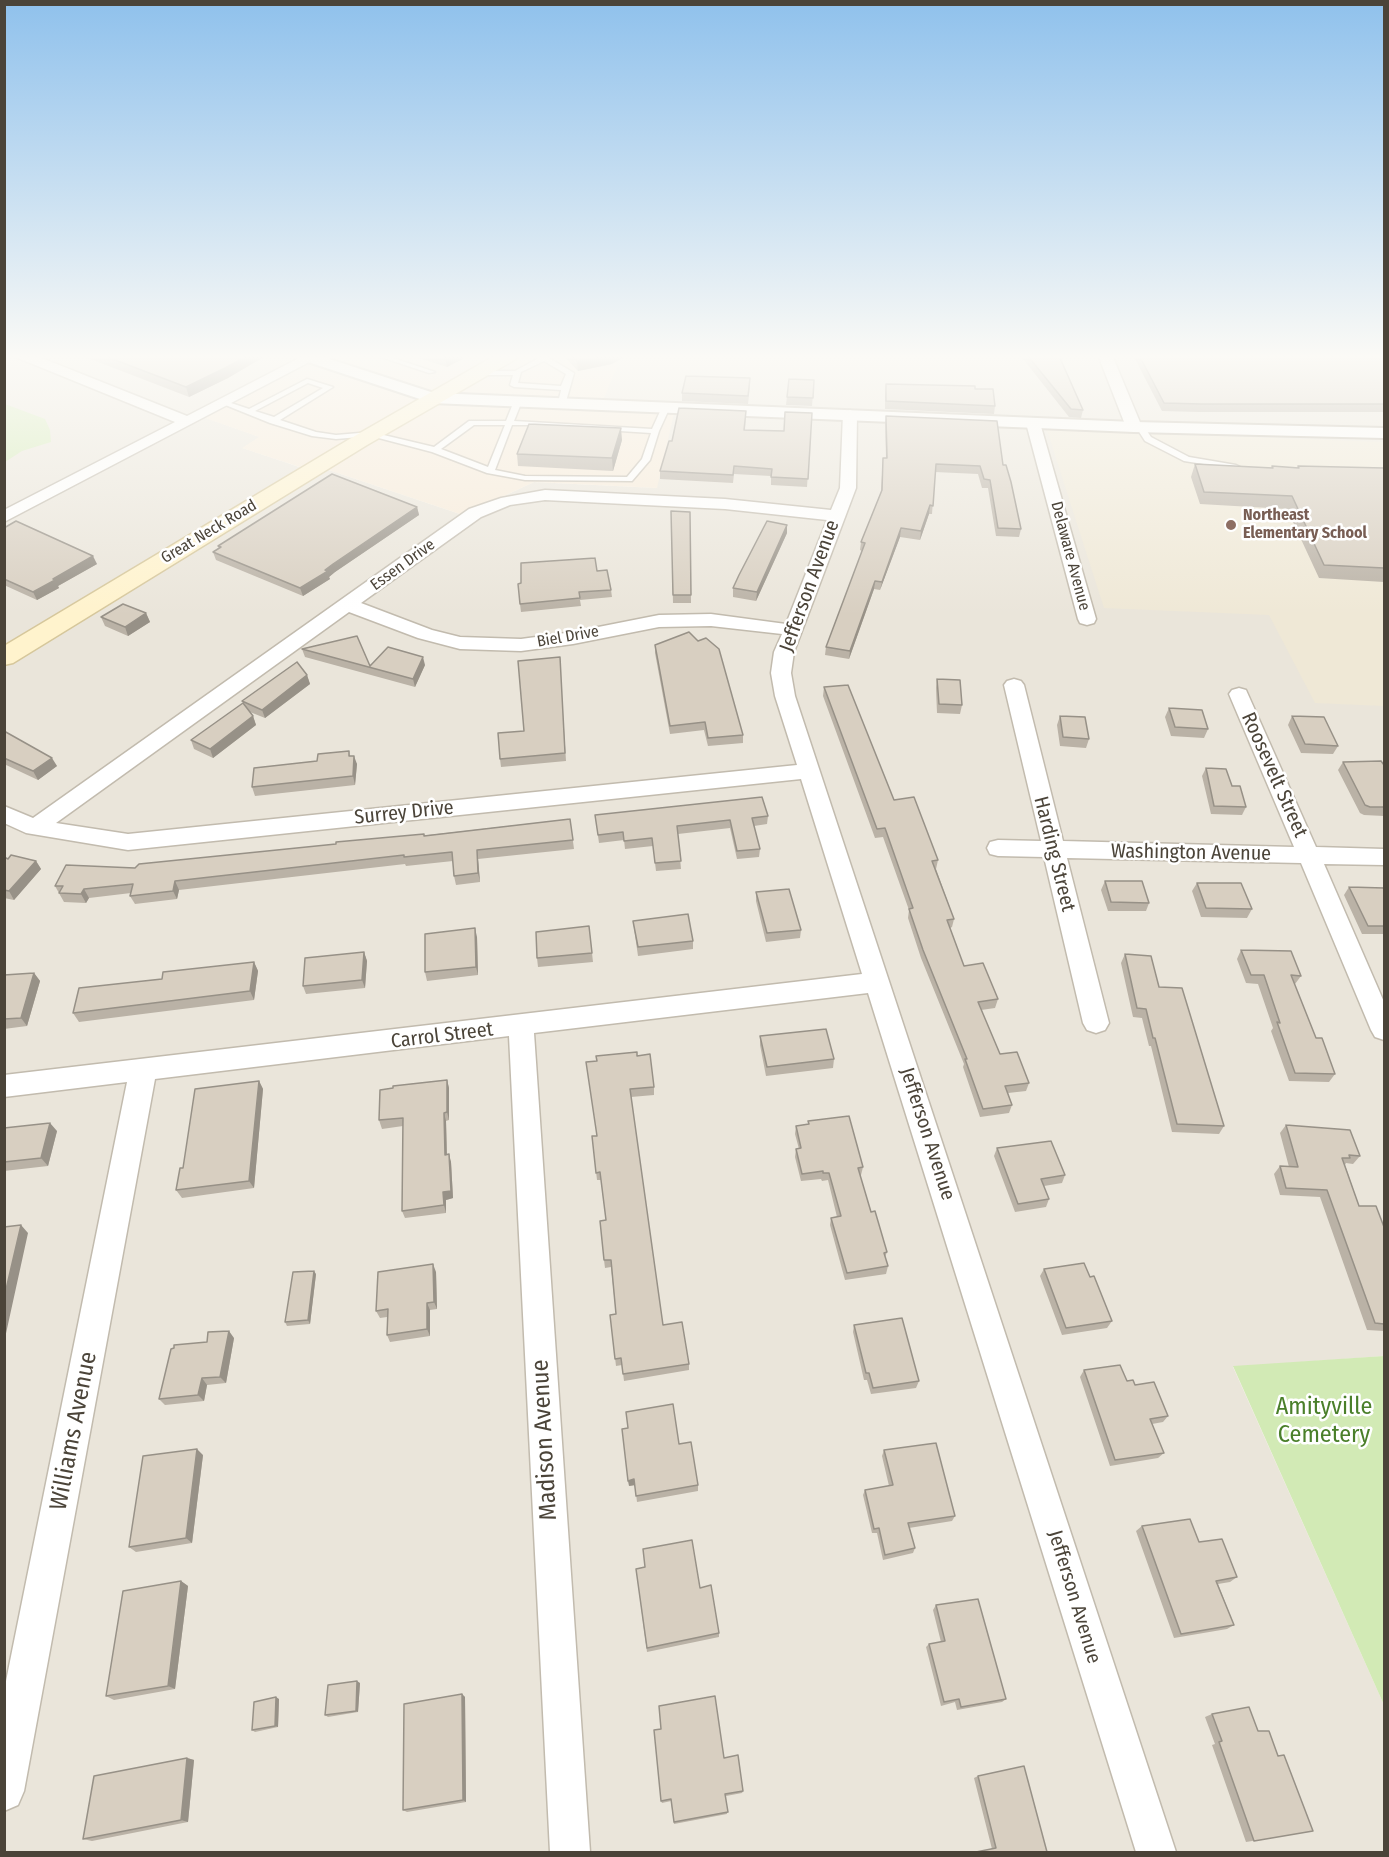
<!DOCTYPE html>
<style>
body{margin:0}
#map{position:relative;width:1389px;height:1857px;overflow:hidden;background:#f6f3ec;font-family:"Fira Sans Condensed",sans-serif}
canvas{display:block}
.frame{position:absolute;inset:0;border:6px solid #4b4439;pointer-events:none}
</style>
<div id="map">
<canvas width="1389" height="1857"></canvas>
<div class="frame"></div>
</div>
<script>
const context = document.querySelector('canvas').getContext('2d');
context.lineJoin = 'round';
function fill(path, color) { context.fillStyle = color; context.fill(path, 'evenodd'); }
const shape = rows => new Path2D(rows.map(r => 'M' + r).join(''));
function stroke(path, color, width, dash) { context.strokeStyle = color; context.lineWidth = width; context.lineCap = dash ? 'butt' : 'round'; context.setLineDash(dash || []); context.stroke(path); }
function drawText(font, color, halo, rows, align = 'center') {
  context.font = font + ' "Fira Sans Condensed",sans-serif'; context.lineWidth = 5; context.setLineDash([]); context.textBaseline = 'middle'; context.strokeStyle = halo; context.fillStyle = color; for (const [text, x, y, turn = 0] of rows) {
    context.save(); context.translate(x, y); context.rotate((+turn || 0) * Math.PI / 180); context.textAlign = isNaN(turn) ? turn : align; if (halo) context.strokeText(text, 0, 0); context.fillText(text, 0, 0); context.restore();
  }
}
fill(shape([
 [5,355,320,355,192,413,260,437,243,448,305,469,314,465,463,515,534,482,657,488,601,406,593,355,1384,355,1384,1356,1233,1367,1384,1705,1384,1852,5,1852]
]), '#eae5da');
fill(shape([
 [320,355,593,355,618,364,601,405,675,409,657,488,534,482,463,515,314,465,306,469,242,448,259,437,191,413]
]), '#f7ead8');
fill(shape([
 [1047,430,1384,442,1384,706,1315,703,1269,615,1104,608]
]), '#efe8d6');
fill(shape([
 [5,404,45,419,50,430,51,442,22,451,5,462],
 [1384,1356,1384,1705,1233,1366]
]), '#d2eab5');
const service = shape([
 [328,355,336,355,321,362,316,361,328,355],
 [375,355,384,355,435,372,429,373,375,355],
 [536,355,548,356,549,358,574,373,565,405,558,403,561,390,514,387,510,385,513,375,476,375,472,373,476,371,515,371,539,358,536,355],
 [544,361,566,374,561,386,518,383,521,372,544,361],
 [307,379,333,387,280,420,316,432,336,435,371,432,434,447,469,421,506,421,514,401,518,399,522,401,514,421,652,429,663,405,670,407,659,431,650,460,632,481,525,480,487,473,432,452,371,436,336,439,312,436,270,423,218,402,222,400,249,409,307,379],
 [308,383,323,388,274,417,255,411,308,383],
 [474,425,505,425,488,467,441,449,474,425],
 [512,425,527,425,651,433,642,459,627,477,525,476,495,470,512,425],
 [1137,425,1143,425,1151,437,1189,457,1236,465,1240,467,1236,469,1184,461,1145,441,1136,427,1137,425]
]);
const minor = shape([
 [16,355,34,355,187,416,305,355,313,355,317,358,4,522,4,510,175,422,18,358,16,355],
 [1098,355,1112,355,1142,427,1139,430,1134,432,1126,427,1098,355],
 [850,410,857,414,856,488,794,652,791,673,795,696,1176,1852,1136,1852,868,993,534,1033,590,1852,550,1852,509,1036,155,1079,24,1791,18,1805,4,1811,4,1691,127,1082,4,1097,4,1075,862,974,801,779,128,850,26,833,4,823,4,806,33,818,469,509,501,498,545,490,725,499,831,510,840,488,843,414,850,410],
 [545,500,725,509,827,520,786,624,711,614,659,615,573,632,521,639,460,637,432,630,361,603,481,517,510,505,545,500],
 [349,612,418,638,460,649,521,651,573,644,659,627,711,626,782,634,774,652,771,673,775,696,797,765,128,834,56,823,349,612],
 [1033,419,1040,423,1096,619,1094,623,1087,625,1080,623,1078,619,1026,423,1033,419],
 [1014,679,1021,681,1024,685,1063,841,1294,847,1229,694,1232,690,1239,688,1246,690,1316,847,1384,849,1384,865,1324,864,1384,1002,1384,1040,1375,1037,1371,1030,1301,863,1067,858,1109,1023,1105,1030,1096,1033,1087,1030,1083,1023,1044,857,998,856,990,854,987,848,990,842,998,840,1041,841,1004,685,1007,681,1014,679]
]);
const tertiary = shape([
 [294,355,317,355,434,393,1134,422,1384,428,1384,438,1134,432,432,403,296,358,294,355]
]);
const secondary = shape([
 [496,355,518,355,516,359,367,445,13,663,4,665,4,646,353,437,496,355]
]);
stroke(service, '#c2bbae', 3);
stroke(minor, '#c2bbae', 3);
stroke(tertiary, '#c2bbae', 4);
stroke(secondary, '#d6c79b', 3);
fill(service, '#fff');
fill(minor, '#fff');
fill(tertiary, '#fff');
fill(secondary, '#fff3cd');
fill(shape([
 [80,355,267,355,228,378,189,397],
 [409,355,470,355,447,367],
 [563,355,628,355,612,364,578,371],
 [1020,355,1057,355,1083,410,1081,418,1069,417],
 [1133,355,1384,355,1384,412,1199,412,1162,411],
 [789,379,814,380,812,406,786,405],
 [886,384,975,389,995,406,994,414,885,409,885,392],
 [750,386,748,404,682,401,682,393],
 [746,411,745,430,784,431,812,413,807,487,771,485,771,476,734,474,733,483,660,479,660,471,672,441],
 [886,416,1003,465,1021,529,1019,537,996,536,988,488,982,488,978,474,935,472,932,514,929,514,920,540,900,537,880,590,874,589,849,659,825,655,826,647,862,551,860,550,861,542,881,492,883,458,886,458,885,424],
 [622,440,613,471,518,466,517,454],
 [1195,464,1271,468,1272,466,1297,468,1298,466,1384,468,1384,582,1319,578,1287,509,1200,504,1191,477],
 [417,507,419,515,335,572,329,577,330,579,303,596,216,560,213,552,219,549,218,546],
 [671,511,690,512,691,603,673,603],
 [787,525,787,533,756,601,733,597,733,588],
 [4,528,97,564,58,586,59,588,37,600,4,585],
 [597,571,611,590,612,597,580,600,581,606,521,612,520,604],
 [146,613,150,622,128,636,105,626,101,617],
 [698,641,743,735,743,743,708,746,704,730,670,734,655,653,655,645],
 [302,649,370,666,425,665,415,687,305,657],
 [560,665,566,761,501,767,500,759,524,731],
 [307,675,310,684,265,718,250,712,253,716,256,725,213,758,194,749,191,740,243,703,242,701],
 [937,679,962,705,960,714,937,713,936,688],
 [824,687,894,800,938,860,936,869,954,919,952,927,950,928,964,966,998,999,995,1008,981,1010,1000,1054,1029,1083,1026,1091,1008,1093,1012,1105,1009,1113,980,1117,963,1067,964,1064,921,958,908,918,909,910,883,837,875,838,823,696],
 [1169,708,1208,729,1204,738,1171,736,1165,717],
 [1060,716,1089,739,1086,748,1060,746,1057,725],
 [1292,716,1338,746,1333,754,1301,753,1288,725],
 [4,731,57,766,38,780,4,764],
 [349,751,350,756,357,764,355,785,255,796,252,787,317,761],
 [1343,762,1384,765,1384,816,1364,815,1360,813,1338,770],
 [1206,768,1232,786,1246,807,1242,815,1211,814,1202,776],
 [595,815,768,816,767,824,754,826,760,849,759,857,737,859,730,828,678,834,681,869,656,871,653,846,625,849,624,840,599,843],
 [570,819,574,849,478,859,480,882,456,885,454,876,453,861,406,866,405,864,179,890,177,899,135,904,130,896,131,893,89,898,86,903,64,902,55,886,135,868],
 [4,857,8,859,36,861,41,869,14,900,4,898],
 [1105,881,1149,903,1146,911,1108,911,1101,890],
 [1197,883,1252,909,1247,918,1201,917,1192,891],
 [1349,887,1384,888,1384,934,1362,934,1344,895],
 [756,892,801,930,800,938,766,942,756,901],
 [633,921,693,941,693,949,638,956],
 [589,926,593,962,538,967,537,958],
 [477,937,478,975,427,981,425,972],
 [1241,950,1301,976,1295,984,1294,984,1316,1038,1335,1074,1329,1082,1289,1081,1271,1031,1273,1028,1258,984,1246,983,1237,959],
 [364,952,367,961,365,988,306,994,303,986],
 [1125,954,1159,987,1224,1126,1219,1134,1172,1132,1151,1046,1149,1046,1142,1018,1133,1017,1121,963],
 [254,962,258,971,254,1000,79,1022,73,1013,162,979],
 [34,973,40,981,27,1026,4,1029,4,975],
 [760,1036,834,1059,833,1068,766,1076,760,1045],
 [637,1056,654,1087,654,1095,631,1097,663,1325,689,1364,689,1370,624,1381,622,1365,616,1366,610,1315,616,1314,611,1267,605,1268,604,1260,606,1220,601,1180,597,1180,592,1136,597,1136,597,1061],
 [447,1080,449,1088,449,1120,446,1121,447,1155,451,1162,453,1198,446,1200,446,1213,405,1218,402,1211,403,1126,382,1129,379,1120],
 [259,1081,263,1089,254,1188,182,1198,176,1190,183,1168],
 [808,1121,863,1167,861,1175,860,1175,871,1212,887,1252,885,1257,888,1266,886,1274,845,1280,830,1225,831,1218,837,1217,828,1180,822,1181,821,1179,801,1181,795,1157,796,1149,799,1149,795,1134,796,1126,808,1124],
 [1286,1125,1360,1156,1353,1164,1346,1163,1345,1165,1359,1206,1384,1227,1384,1331,1367,1330,1320,1197,1280,1195,1274,1174,1280,1166,1289,1167,1280,1133],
 [4,1128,57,1131,48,1166,4,1171],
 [997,1148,1065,1175,1062,1183,1044,1186,1049,1199,1046,1207,1015,1212,994,1156],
 [1044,1269,1112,1321,1107,1328,1062,1335,1040,1276],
 [436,1272,437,1309,430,1310,430,1336,390,1342,387,1335,387,1317,380,1318,376,1311],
 [316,1274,310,1324,287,1326,285,1322],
 [854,1325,919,1381,916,1388,871,1394,867,1380,864,1380,853,1332],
 [234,1338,226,1383,207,1385,204,1401,165,1405,159,1399,207,1342],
 [1084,1370,1127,1381,1135,1385,1168,1416,1163,1422,1152,1424,1164,1453,1158,1458,1110,1466,1080,1377],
 [679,1444,698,1485,698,1491,637,1502,635,1485,629,1486],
 [884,1450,955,1516,952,1521,909,1528,915,1548,913,1553,883,1560,877,1533,872,1533,863,1495,865,1490,889,1486,882,1456],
 [203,1455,192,1543,136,1552,129,1547],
 [1142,1526,1199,1542,1237,1577,1230,1582,1218,1584,1234,1625,1227,1629,1174,1638,1136,1531],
 [636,1569,700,1588,719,1633,719,1637,647,1652],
 [181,1581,188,1586,175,1689,114,1700,106,1696],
 [936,1605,1006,1699,1002,1702,957,1710,955,1702,941,1706,926,1647,929,1644,941,1642,933,1610],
 [360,1683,358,1712,328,1717,325,1715],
 [462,1694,465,1697,466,1802,407,1812,403,1810],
 [279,1699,278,1727,255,1732,252,1730],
 [1212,1714,1258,1731,1278,1756,1313,1831,1246,1842,1212,1745,1215,1744,1205,1717],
 [187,1758,194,1760,188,1822,92,1841,83,1839],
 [724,1758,743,1791,742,1793,726,1796,727,1814,674,1824,671,1801,662,1803,661,1801],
 [978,1776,1047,1852,992,1849,974,1778]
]), '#bab2a6');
fill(shape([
 [249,355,267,355,228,378,189,397,186,387],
 [451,355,470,355,447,367,445,357],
 [610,355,628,355,612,364,578,371,577,361],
 [621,428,622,440,613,471,612,458],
 [930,505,929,514,920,540,921,531],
 [417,507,419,515,335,572,329,577,330,579,303,596,300,588,333,564],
 [787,525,787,533,756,601,757,592],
 [901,528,900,537,880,590,882,582],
 [93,556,97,564,58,586,59,588,37,600,33,592,53,579],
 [875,581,874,589,849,659,850,651],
 [146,613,150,622,128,636,125,627],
 [423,657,425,665,415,687,413,679],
 [307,675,310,684,265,718,262,710],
 [253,716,256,725,213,758,210,749],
 [354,756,357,764,355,785,353,776],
 [52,758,57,766,38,780,33,771],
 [477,850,478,859,480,882,478,873],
 [36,861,41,869,14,900,9,891],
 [175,881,179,890,177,899,173,891],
 [84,889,89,898,86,903,81,894],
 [475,928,477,937,478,975,476,967],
 [364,952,367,961,365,988,362,980],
 [254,962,258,971,254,1000,250,991],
 [34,973,40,981,27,1026,21,1018],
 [447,1080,449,1088,449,1120,447,1112],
 [259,1081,263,1089,254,1188,249,1181],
 [444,1113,446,1121,447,1163,445,1155],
 [50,1123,57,1131,48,1166,41,1158],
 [449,1154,451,1162,453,1198,446,1200,446,1213,444,1205,443,1192],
 [21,1225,28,1233,5,1338,4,1298],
 [433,1264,436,1272,437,1309,434,1302],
 [314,1271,316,1274,310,1324,308,1320],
 [427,1303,430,1310,430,1336,427,1329],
 [229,1331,234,1338,226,1383,220,1377],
 [202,1378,207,1385,204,1401,198,1395],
 [197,1449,203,1455,192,1543,186,1538],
 [634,1479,635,1485,629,1486,628,1481],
 [181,1581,188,1586,175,1689,168,1686],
 [357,1681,360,1683,358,1712,356,1711],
 [462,1694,465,1697,466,1802,463,1800],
 [276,1697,279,1699,278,1727,275,1726],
 [187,1758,194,1760,188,1822,181,1820]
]), '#979187');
const building = shape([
 [102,355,249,355,225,368,186,387,102,355],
 [437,355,451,355,445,357,437,355],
 [571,355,610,355,577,361,571,355],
 [1027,355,1057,355,1060,358,1083,410,1071,409,1027,355],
 [1139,355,1384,355,1384,404,1201,404,1164,403,1139,355],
 [686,376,750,378,748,396,682,393,686,376],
 [789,379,814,380,813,398,787,397,789,379],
 [886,384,975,386,975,389,993,389,995,406,886,401,886,384],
 [679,408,746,411,744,430,784,431,785,412,812,413,808,479,771,477,772,469,734,466,733,475,660,471,669,441,672,441,679,408],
 [886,416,997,421,1003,465,1006,465,1011,482,1021,529,998,528,990,480,984,479,980,466,936,464,933,506,930,505,921,531,901,528,882,582,875,581,850,651,826,647,865,543,861,542,882,490,883,458,887,458,886,416],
 [529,424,621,428,612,458,517,454,529,424],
 [1195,464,1273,468,1272,466,1299,468,1298,466,1384,468,1384,568,1324,565,1292,496,1204,492,1195,464],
 [332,474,417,507,333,564,325,570,328,571,300,588,213,552,221,547,218,546,332,474],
 [671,511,690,512,691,595,673,595,671,511],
 [16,521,93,556,53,579,55,580,33,592,4,579,4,528,16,521],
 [767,521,787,525,757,592,733,588,739,575,767,521],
 [595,558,597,571,607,570,611,590,579,592,580,598,520,604,518,584,521,583,521,563,595,558],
 [123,604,146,613,125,627,101,617,123,604],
 [689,632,698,641,706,638,719,649,743,735,708,738,705,722,670,726,655,645,689,632],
 [357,636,370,666,388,647,423,657,413,679,302,649,357,636],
 [560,657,565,753,500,759,498,733,524,731,518,661,560,657],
 [297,662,307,675,262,710,242,701,297,662],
 [937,679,960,680,962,705,939,704,937,679],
 [848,685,894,800,914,797,938,860,932,861,954,919,947,920,964,966,983,963,998,999,978,1002,1000,1054,1017,1052,1029,1083,1005,1086,1012,1105,983,1109,965,1059,967,1059,923,950,909,909,913,908,885,828,877,829,824,687,848,685],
 [243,703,253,716,210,749,191,740,243,703],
 [1169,708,1202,710,1208,729,1175,727,1169,708],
 [1060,716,1085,717,1089,739,1063,737,1060,716],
 [1292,716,1324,717,1338,746,1305,744,1292,716],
 [4,731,52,758,33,771,4,758,4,731],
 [349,751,349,756,354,756,353,776,252,787,254,768,317,761,318,754,349,751],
 [1381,761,1384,765,1384,807,1370,807,1365,805,1343,762,1381,761],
 [1206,768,1226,769,1232,786,1240,786,1246,807,1214,806,1206,768],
 [762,797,768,816,752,818,760,849,737,851,730,820,677,826,681,861,655,863,652,838,624,841,623,832,598,835,595,815,762,797],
 [570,819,573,840,477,850,478,873,454,876,452,852,404,857,404,855,175,881,173,891,130,896,133,884,84,889,81,894,59,893,63,886,55,886,66,865,135,868,139,864,336,844,336,842,424,834,424,836,570,819],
 [11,855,36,861,9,891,4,890,4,857,8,859,11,855],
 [1105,881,1142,881,1149,903,1111,902,1105,881],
 [1197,883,1241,883,1252,909,1206,908,1197,883],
 [1349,887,1384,888,1384,926,1368,926,1349,887],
 [789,889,801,930,767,933,756,892,789,889],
 [688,914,693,941,638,947,633,921,688,914],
 [589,926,592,953,537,958,536,932,589,926],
 [475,928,476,967,425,972,425,934,475,928],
 [1241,950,1291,951,1301,976,1291,975,1316,1038,1322,1038,1335,1074,1295,1073,1277,1022,1280,1023,1264,975,1251,975,1241,950],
 [364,952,362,980,303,986,305,958,364,952],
 [1125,954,1151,956,1159,987,1182,988,1224,1126,1177,1124,1155,1038,1153,1038,1146,1009,1137,1008,1125,954],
 [254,962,250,991,73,1013,79,988,162,979,163,972,254,962],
 [34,973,21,1018,4,1019,4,975,34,973],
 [826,1029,834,1059,767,1067,760,1036,826,1029],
 [637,1052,637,1056,650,1054,654,1087,630,1089,663,1325,682,1322,689,1364,623,1374,621,1358,615,1359,610,1315,616,1314,611,1260,604,1260,600,1221,606,1220,600,1172,596,1173,592,1136,597,1136,586,1062,597,1061,596,1056,637,1052],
 [447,1080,447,1112,444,1113,445,1155,449,1154,451,1191,443,1192,444,1205,402,1211,403,1118,379,1120,380,1090,393,1088,393,1086,447,1080],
 [259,1081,249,1181,176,1190,180,1168,183,1168,195,1089,259,1081],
 [849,1116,863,1167,858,1168,871,1212,875,1211,887,1252,884,1253,888,1266,847,1273,831,1218,841,1216,829,1173,823,1173,823,1171,802,1174,796,1149,801,1148,796,1126,809,1124,808,1121,849,1116],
 [50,1123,41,1158,4,1162,4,1128,50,1123],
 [1286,1125,1350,1130,1360,1156,1349,1155,1350,1158,1342,1158,1359,1206,1376,1206,1384,1227,1384,1324,1375,1323,1327,1190,1286,1188,1280,1166,1298,1167,1286,1125],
 [1051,1141,1065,1175,1041,1179,1049,1199,1018,1204,997,1148,1051,1141],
 [21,1225,4,1298,4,1227,21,1225],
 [1084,1263,1090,1277,1094,1276,1112,1321,1066,1328,1044,1269,1084,1263],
 [433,1264,434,1302,427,1303,427,1329,387,1335,388,1309,376,1311,378,1272,433,1264],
 [314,1271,308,1320,285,1322,293,1272,314,1271],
 [902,1318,919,1381,873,1388,869,1373,866,1373,854,1325,902,1318],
 [229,1331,220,1377,202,1378,198,1395,159,1399,171,1349,174,1348,174,1345,207,1342,208,1332,229,1331],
 [1120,1365,1127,1381,1133,1380,1135,1385,1154,1382,1168,1416,1150,1419,1164,1453,1115,1460,1084,1370,1120,1365],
 [673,1404,679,1444,691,1442,698,1485,636,1496,634,1479,628,1481,622,1429,628,1428,626,1412,673,1404],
 [936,1443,955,1516,908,1523,915,1548,885,1555,879,1528,874,1529,865,1490,893,1485,884,1450,936,1443],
 [197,1449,186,1538,129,1547,143,1456,197,1449],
 [1190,1519,1199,1542,1222,1539,1237,1577,1216,1581,1234,1625,1181,1634,1142,1526,1190,1519],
 [692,1540,700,1588,711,1585,719,1633,647,1648,636,1569,645,1567,643,1549,692,1540],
 [181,1581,168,1686,106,1696,123,1591,181,1581],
 [978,1599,1006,1699,961,1707,959,1699,944,1702,929,1644,945,1641,936,1605,978,1599],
 [357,1681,356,1711,325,1715,328,1685,357,1681],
 [462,1694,463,1800,403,1810,404,1704,462,1694],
 [715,1696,724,1758,738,1755,743,1791,725,1794,728,1812,674,1822,671,1799,661,1801,654,1730,661,1729,659,1706,715,1696],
 [276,1697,275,1726,252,1730,254,1702,276,1697],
 [1249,1707,1258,1731,1269,1731,1278,1756,1284,1755,1313,1831,1254,1841,1219,1742,1222,1741,1212,1714,1249,1707],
 [187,1758,181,1820,83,1839,94,1776,187,1758],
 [1024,1766,1047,1852,976,1852,996,1848,978,1776,1024,1766]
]);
fill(building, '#d8cfc1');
stroke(building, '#979187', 1.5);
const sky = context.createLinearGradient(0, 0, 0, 615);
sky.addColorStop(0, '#8fc1ec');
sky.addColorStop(0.58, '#fbfaf6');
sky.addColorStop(1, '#fbfaf600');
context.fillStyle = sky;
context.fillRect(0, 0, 1389, 615);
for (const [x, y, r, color] of [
 [1231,525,6,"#8d6e63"]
]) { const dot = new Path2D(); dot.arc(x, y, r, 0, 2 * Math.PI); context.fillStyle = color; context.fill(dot); stroke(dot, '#fff', 2); }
drawText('bold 16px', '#785e54', '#fff', [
 ["Northeast",1243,516],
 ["Elementary School",1243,534]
], 'left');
drawText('16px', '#4b4439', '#fff', [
 ["Great Neck Road",209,532,-31],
 ["Delaware Avenue",1070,556,75],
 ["Essen Drive",403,565,-36],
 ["Biel Drive",568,637,-10]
]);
drawText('20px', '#4b4439', '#fff', [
 ["Jefferson Avenue",810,586,-70],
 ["Roosevelt Street",1274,775,66],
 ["Surrey Drive",404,813,-6],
 ["Washington Avenue",1191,853,1],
 ["Harding Street",1054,854,76],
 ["Carrol Street",442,1036,-7],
 ["Jefferson Avenue",927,1134,72],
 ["Jefferson Avenue",1074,1597,73]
]);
drawText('24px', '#4a7f2a', '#fff', [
 ["Amityville",1324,1407],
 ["Cemetery",1324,1435]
]);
drawText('24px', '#4b4439', '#fff', [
 ["Williams Avenue",74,1431,-79],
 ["Madison Avenue",545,1440,-93]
]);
</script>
